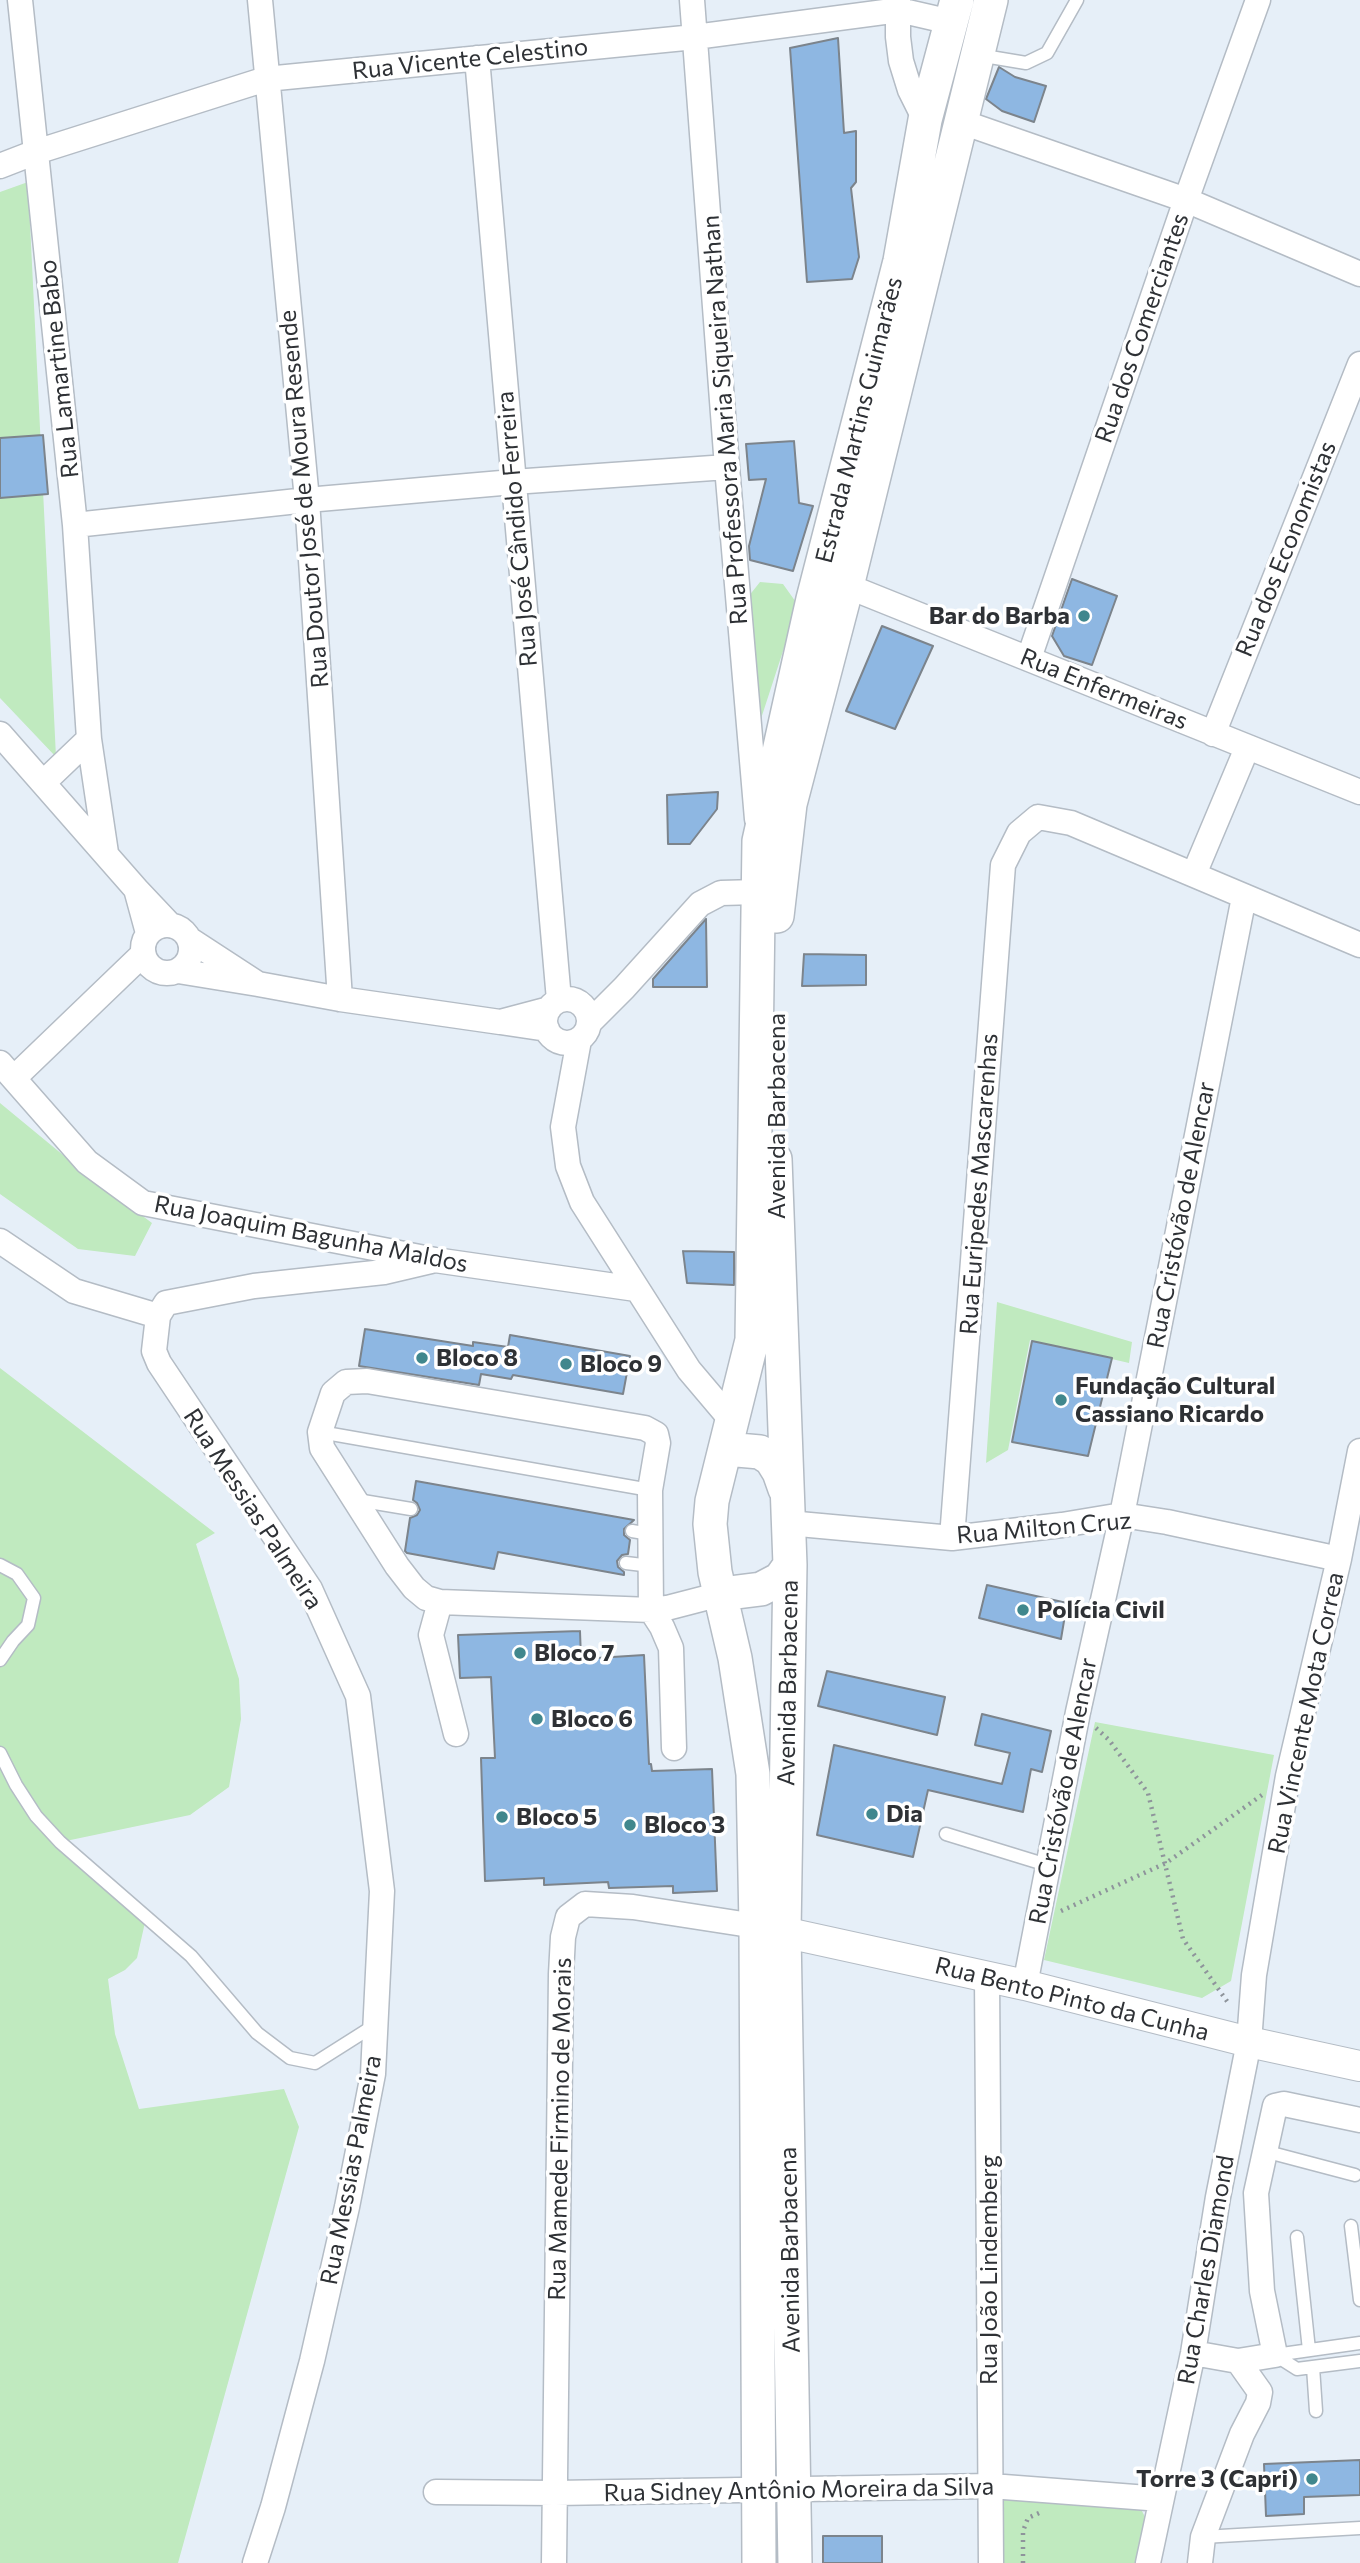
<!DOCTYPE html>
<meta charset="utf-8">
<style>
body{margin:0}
canvas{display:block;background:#e6eff8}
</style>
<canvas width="1360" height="2563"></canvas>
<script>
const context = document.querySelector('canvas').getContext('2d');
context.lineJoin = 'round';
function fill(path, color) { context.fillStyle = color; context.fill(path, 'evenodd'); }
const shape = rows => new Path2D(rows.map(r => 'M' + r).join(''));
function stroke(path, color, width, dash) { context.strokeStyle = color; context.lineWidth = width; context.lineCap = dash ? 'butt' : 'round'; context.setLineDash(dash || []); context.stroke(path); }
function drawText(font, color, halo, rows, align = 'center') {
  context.font = font + ' Commissioner,sans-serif'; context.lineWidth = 7; context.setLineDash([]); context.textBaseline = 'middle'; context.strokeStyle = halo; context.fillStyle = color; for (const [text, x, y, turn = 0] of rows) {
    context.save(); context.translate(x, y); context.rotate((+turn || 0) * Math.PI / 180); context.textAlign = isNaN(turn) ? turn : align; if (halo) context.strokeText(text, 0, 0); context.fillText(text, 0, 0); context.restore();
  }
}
fill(shape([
 [28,182,56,757,0,698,0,192],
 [760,582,783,584,798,605,756,734,748,597],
 [0,1103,80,1169,152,1223,135,1256,78,1249,0,1194],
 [997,1302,1132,1342,1129,1363,1030,1340,1008,1450,986,1463],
 [0,1368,215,1533,196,1544,239,1679,241,1719,229,1787,190,1815,61,1842,146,1918,137,1958,125,1970,108,1979,115,2034,139,2109,284,2089,299,2127,178,2563,0,2563],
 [1095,1722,1274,1755,1231,1981,1202,1998,1044,1960],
 [1003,2497,1138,2503,1145,2517,1136,2563,1003,2563]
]), '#c0eabf');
const building = shape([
 [838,38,844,133,856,131,856,182,851,188,859,257,852,279,807,282,790,48,838,38],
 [999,67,1015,77,1046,86,1034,122,1002,111,986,99,999,67],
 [43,435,48,494,0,498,0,438,43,435],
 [794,441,799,503,813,506,793,571,750,560,749,546,766,479,749,480,746,444,794,441],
 [1072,579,1117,596,1092,665,1064,656,1052,636,1072,579],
 [882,626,933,646,895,729,846,711,882,626],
 [718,792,717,809,690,844,668,844,667,795,718,792],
 [706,919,707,987,653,987,653,979,706,919],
 [804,954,866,955,866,985,802,986,804,954],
 [683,1251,734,1252,734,1285,687,1283,683,1251],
 [365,1329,473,1346,473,1342,508,1347,510,1335,630,1356,623,1394,513,1375,511,1379,481,1374,479,1385,359,1366,365,1329],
 [1032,1341,1112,1358,1088,1456,1012,1442,1032,1341],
 [416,1481,634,1520,624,1529,624,1535,630,1540,628,1554,622,1555,617,1561,618,1567,624,1572,624,1575,498,1552,494,1569,407,1553,405,1551,410,1518,417,1515,420,1510,417,1503,413,1500,416,1481],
 [987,1585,1067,1603,1061,1639,979,1618,987,1585],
 [580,1631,581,1659,644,1655,649,1764,651,1764,652,1771,712,1769,717,1891,673,1893,673,1886,609,1888,608,1882,544,1885,544,1878,485,1881,481,1758,495,1758,491,1677,460,1678,458,1635,580,1631],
 [827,1671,945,1697,937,1735,818,1706,827,1671],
 [982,1714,1051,1731,1042,1772,1031,1769,1023,1812,928,1790,913,1857,817,1835,834,1745,1002,1784,1010,1753,975,1745,982,1714],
 [1360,2460,1360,2495,1304,2497,1304,2514,1266,2516,1264,2464,1360,2460],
 [823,2536,882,2536,882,2563,823,2563,823,2536]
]);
fill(building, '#8eb7e2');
stroke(building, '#7c848c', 2);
const service = shape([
 [978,55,1026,63,1047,53,1077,0],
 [320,1432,650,1490],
 [357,1500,411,1509],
 [632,1531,650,1534],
 [626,1563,651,1566],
 [0,1565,17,1574,34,1598,28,1625,13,1641,0,1660],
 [0,1753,16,1785,36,1816,60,1842,191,1956,257,2033,290,2058,315,2063,375,2025],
 [946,1834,1047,1865],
 [1264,2151,1355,2175],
 [1351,2226,1360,2300],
 [1297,2237,1309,2350],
 [1275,2355,1297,2369,1360,2361],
 [1275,2355,1360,2343],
 [1313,2367,1316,2411],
 [1203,2537,1360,2528]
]);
const minor = shape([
 [20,0,75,525,89,739,106,853],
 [260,0,307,500,340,999],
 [692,0,727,467,757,819],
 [898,0,898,37,901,61,910,90,925,120],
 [477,58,559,1000],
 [962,122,1186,200,1360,274],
 [0,166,36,152,266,79,695,37,899,10,951,22],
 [75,525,307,500,513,482,727,467],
 [847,586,1360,792],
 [1029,658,1186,200,1258,0],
 [0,734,136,889],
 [1213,734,1360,364],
 [44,782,89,739],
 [1194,874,1247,748],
 '143 949a24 24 0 1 1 48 0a24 24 0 1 1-48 0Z',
 [148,933,136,889,170,925],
 [178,971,258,984,189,939],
 [258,984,340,999,500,1022],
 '545 1021a22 22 0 1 1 44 0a22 22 0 1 1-44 0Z',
 [589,1023,624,988,700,904,721,893,757,892],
 [547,1029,500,1022,549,1009],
 [579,1040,563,1127,568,1166,582,1202,689,1370,733,1422],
 [0,1063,87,1162,143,1203,435,1260,636,1289],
 [14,1078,143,954],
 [0,1241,74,1291,158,1316],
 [788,1523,952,1538,1062,1525,1122,1515,1167,1522,1339,1559],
 [952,1538,1003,865,1019,833,1038,817,1071,823,1360,945],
 [440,1602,431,1635,456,1734],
 [674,1748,671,1648,662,1627,651,1610,650,1490,658,1443,656,1434,645,1428,367,1381,346,1382,333,1393,320,1432,322,1448,397,1566,414,1588,426,1598,440,1602,651,1610,667,1608,721,1594],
 [987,1977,991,2563],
 [1025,1985,1078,1712,1122,1515,1244,897],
 [1193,2353,1238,2361,1275,2355,1262,2291,1256,2193,1275,2106,1284,2104,1360,2120],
 [436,2492,555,2493,991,2486,1161,2499],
 [255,2563,273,2507,312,2361,347,2207,373,2074,382,1891,358,1696,310,1589,159,1363,154,1351,158,1316,166,1303,254,1286,384,1272,435,1260],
 [554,2563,561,1974,563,1937,568,1917,585,1904,633,1907,756,1926],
 [1148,2563,1193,2353,1218,2197,1249,2042,1254,1975,1288,1776,1339,1559,1360,1451],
 [1200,2563,1203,2537,1242,2434,1258,2403,1260,2392,1238,2361]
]);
const tertiary = shape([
 [760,1927,1025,1985,1249,2042,1360,2066]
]);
const secondary = shape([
 [777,916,790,804,847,586,991,0],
 [775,1159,790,1565,784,1932,795,2563],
 [726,1449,760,1452,771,1459,779,1472,785,1489],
 [721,1594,761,1589,780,1579,790,1565],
 [759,2563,756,1926,753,1774,735,1658,715,1572,710,1524,712,1501,752,1340,759,841,813,599,900,261,925,120,957,0]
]);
stroke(service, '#b4bcc5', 15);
stroke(minor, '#b4bcc5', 27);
stroke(tertiary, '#b4bcc5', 32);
stroke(secondary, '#b4bcc5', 36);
stroke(shape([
 [1096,1728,1109,1740,1148,1793,1183,1939,1229,2004],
 [1061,1911,1166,1863,1262,1795],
 [1023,2563,1023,2531,1028,2518,1039,2513]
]), '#8e949b', 4.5, [2, 5]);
stroke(service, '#fff', 12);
stroke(minor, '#fff', 24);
stroke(tertiary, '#fff', 30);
stroke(secondary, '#fff', 33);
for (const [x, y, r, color] of [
 [1084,616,7,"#40878d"],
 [422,1358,7,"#40878d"],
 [566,1364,7,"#40878d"],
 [1061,1400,7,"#40878d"],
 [1023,1610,7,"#40878d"],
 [520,1653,7,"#40878d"],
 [537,1719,7,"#40878d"],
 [872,1814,7,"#40878d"],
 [502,1817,7,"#40878d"],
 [630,1825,7,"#40878d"],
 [1312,2479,7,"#40878d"]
]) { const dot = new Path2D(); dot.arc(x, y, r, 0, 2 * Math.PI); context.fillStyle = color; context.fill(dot); stroke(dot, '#fff', 2.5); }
drawText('24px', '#2e3135', '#fff', [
 ["Rua Vicente Celestino",470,59,-6],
 ["Rua dos Comerciantes",1142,328,-71],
 ["Rua Lamartine Babo",59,369,-96],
 ["Rua Professora Maria Siqueira Nathan",725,420,-94],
 ["Estrada Martins Guimarães",859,420,-76],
 ["Rua Doutor José de Moura Resende",304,499,-95],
 ["Rua José Cândido Ferreira",517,529,-95],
 ["Rua dos Economistas",1286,549,-68],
 ["Rua Enfermeiras",1104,689,22],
 ["Avenida Barbacena",777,1116,-90],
 ["Rua Euripedes Mascarenhas",979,1184,-86],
 ["Rua Cristóvão de Alencar",1181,1215,-79],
 ["Rua Joaquim Bagunha Maldos",311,1234,11],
 ["Rua Messias Palmeira",253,1509,57],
 ["Rua Milton Cruz",1044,1528,-5],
 ["Avenida Barbacena",788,1683,-89],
 ["Rua Vincente Mota Correa",1306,1713,-78],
 ["Rua Cristóvão de Alencar",1063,1791,-79],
 ["Rua Bento Pinto da Cunha",1072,1999,14],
 ["Rua Mamede Firmino de Morais",560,2129,-89],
 ["Rua Messias Palmeira",351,2170,-79],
 ["Avenida Barbacena",790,2250,-91],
 ["Rua João Lindemberg",989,2270,-90],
 ["Rua Charles Diamond",1206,2270,-80],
 ["Rua Sidney Antônio Moreira da Silva",799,2490,-1]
]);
drawText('bold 24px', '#2e3135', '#fff', [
 ["Bar do Barba",1070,616,"right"],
 ["Bloco 8",436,1358],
 ["Bloco 9",580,1364],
 ["Fundação Cultural",1075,1386],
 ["Cassiano Ricardo",1075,1414],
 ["Polícia Civil",1037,1610],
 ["Bloco 7",534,1653],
 ["Bloco 6",551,1719],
 ["Dia",886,1814],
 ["Bloco 5",516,1817],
 ["Bloco 3",644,1825],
 ["Torre 3 (Capri)",1298,2479,"right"]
], 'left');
</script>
